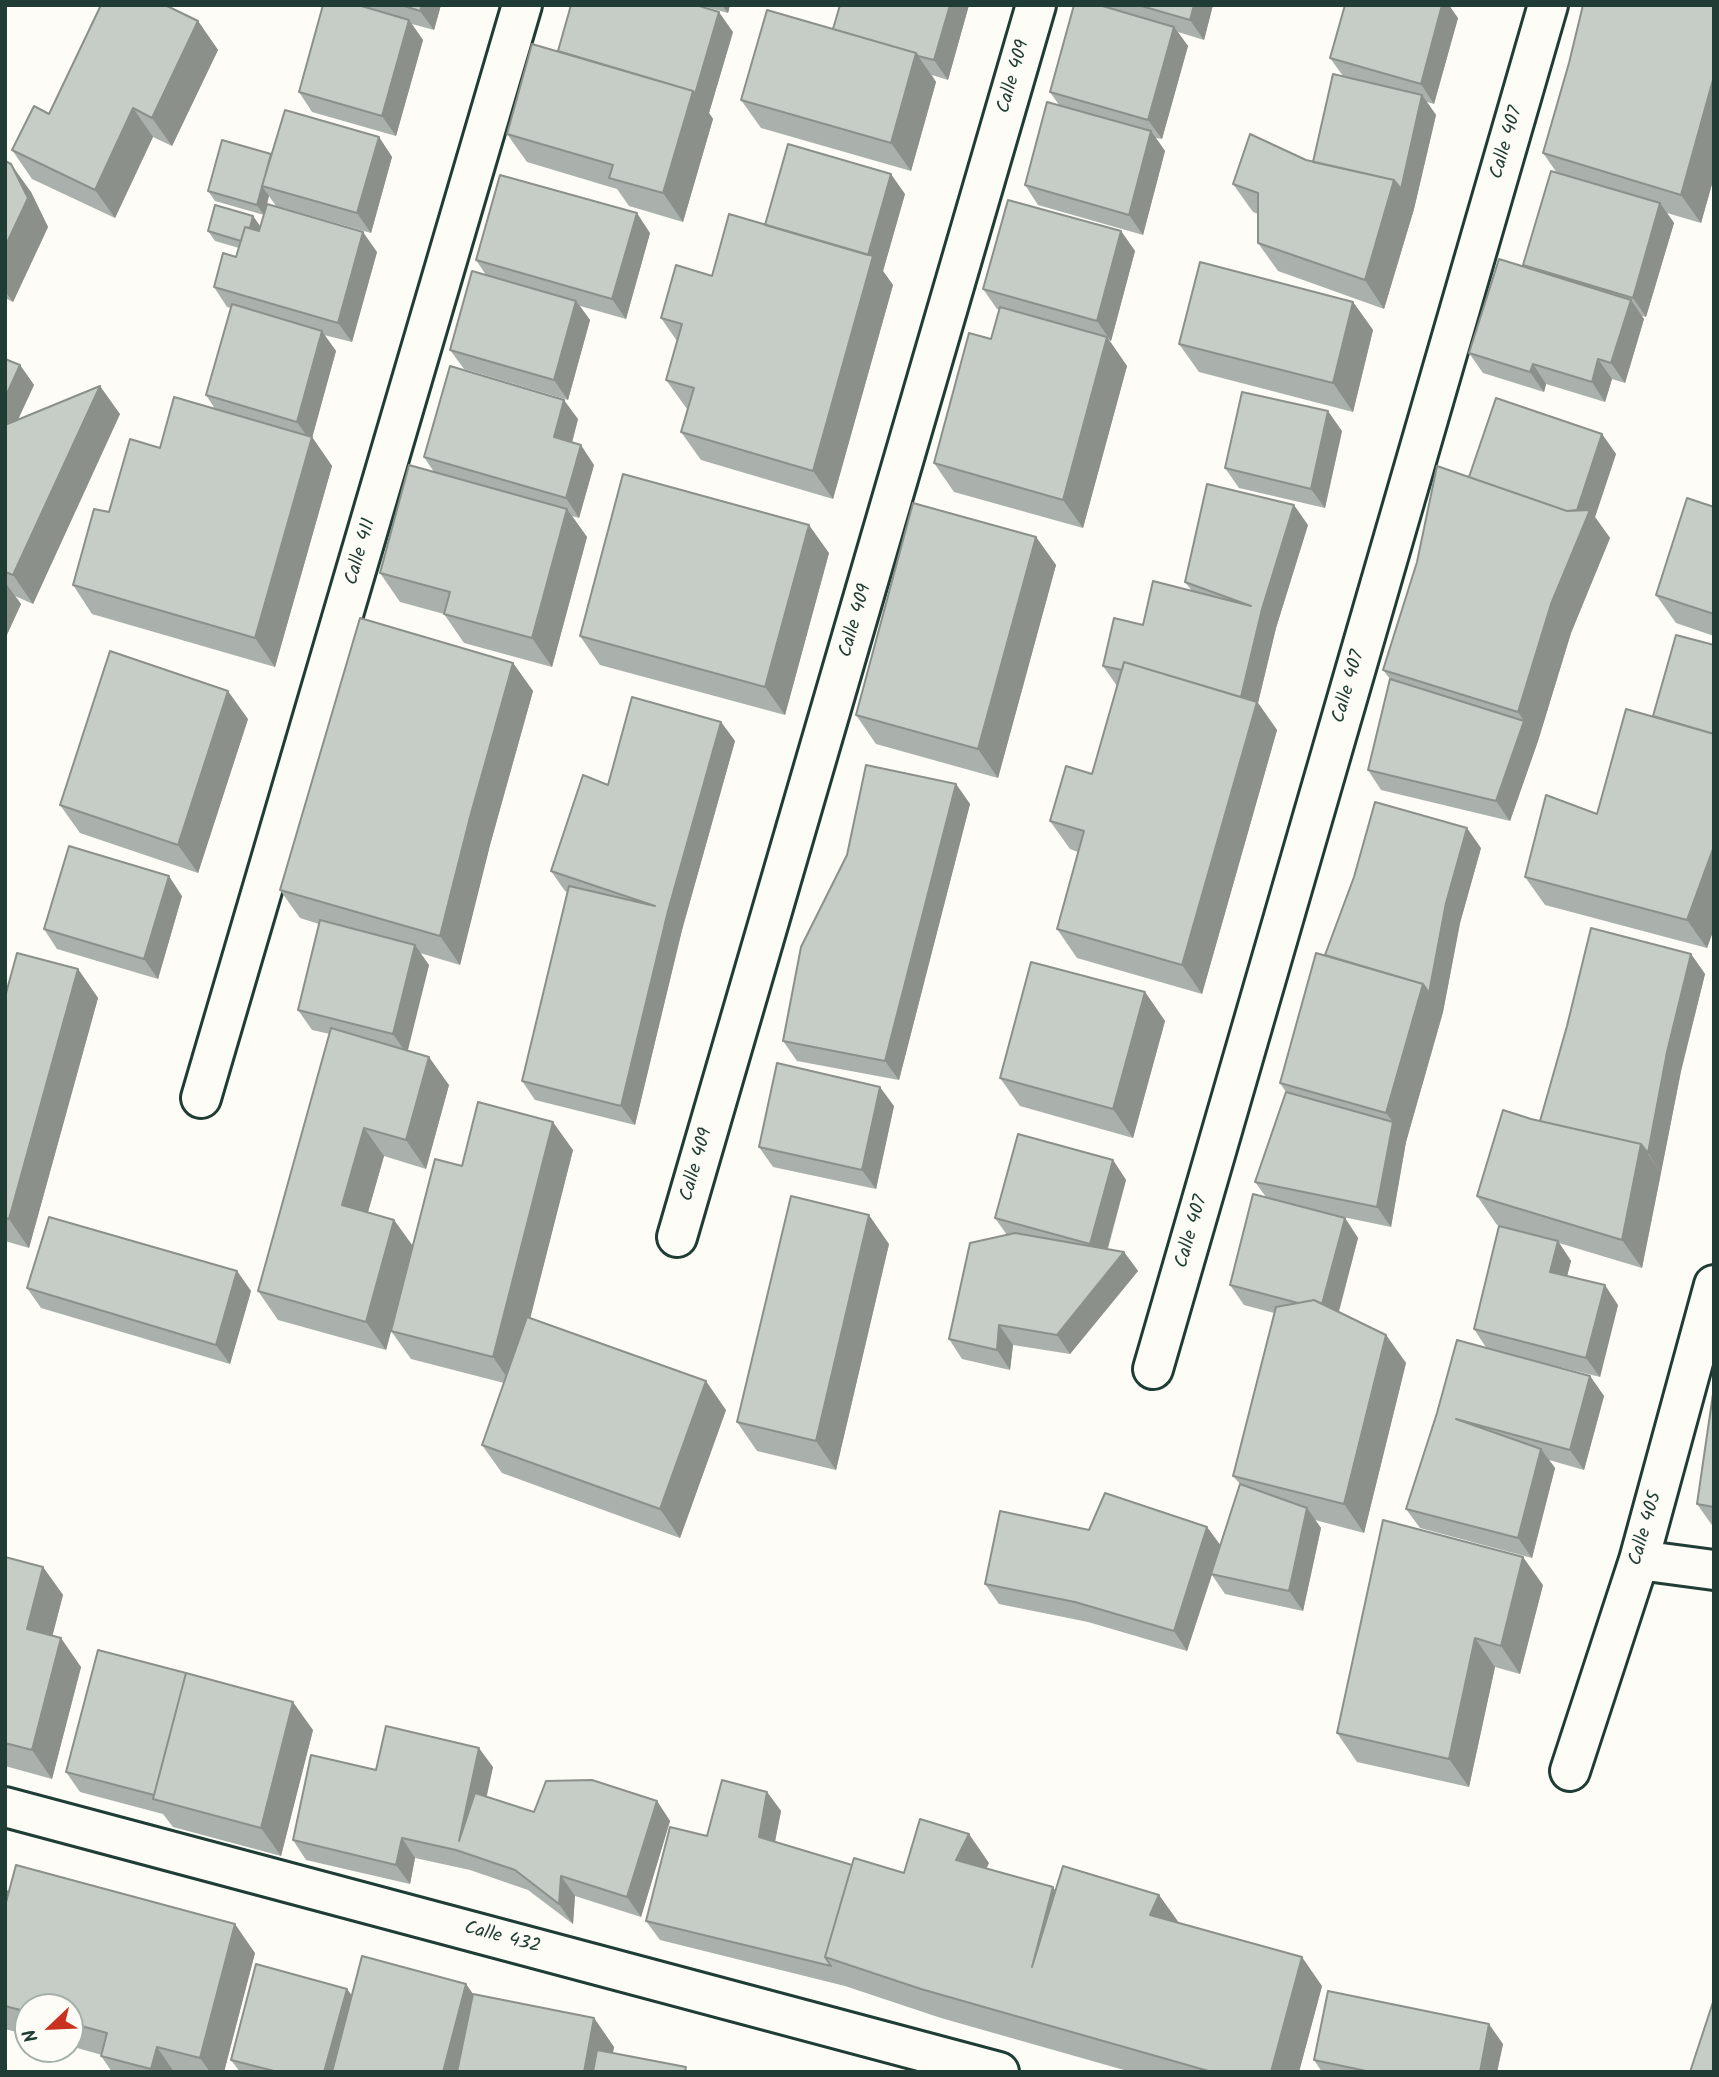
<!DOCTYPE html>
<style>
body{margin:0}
#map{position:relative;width:1719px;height:2077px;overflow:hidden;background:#fdfcf7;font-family:Kalam,sans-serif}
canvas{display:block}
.frame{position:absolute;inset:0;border:7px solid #1f3d34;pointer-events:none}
.north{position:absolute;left:14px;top:1993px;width:70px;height:70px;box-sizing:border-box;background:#fdfcf7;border:2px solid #a4b0a9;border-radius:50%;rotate:247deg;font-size:19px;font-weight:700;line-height:28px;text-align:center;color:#1f3d34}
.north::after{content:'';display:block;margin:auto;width:24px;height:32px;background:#c8321e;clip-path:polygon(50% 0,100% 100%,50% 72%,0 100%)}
</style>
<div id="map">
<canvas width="1719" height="2077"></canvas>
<div class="frame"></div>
<div class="north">N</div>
</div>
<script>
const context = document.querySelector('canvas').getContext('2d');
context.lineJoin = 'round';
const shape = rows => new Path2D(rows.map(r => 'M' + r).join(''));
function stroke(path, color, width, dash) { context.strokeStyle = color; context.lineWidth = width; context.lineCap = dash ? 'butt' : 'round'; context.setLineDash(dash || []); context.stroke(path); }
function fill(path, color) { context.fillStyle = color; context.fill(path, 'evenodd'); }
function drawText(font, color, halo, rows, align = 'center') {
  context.font = font + ' Kalam,sans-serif'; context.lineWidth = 6; context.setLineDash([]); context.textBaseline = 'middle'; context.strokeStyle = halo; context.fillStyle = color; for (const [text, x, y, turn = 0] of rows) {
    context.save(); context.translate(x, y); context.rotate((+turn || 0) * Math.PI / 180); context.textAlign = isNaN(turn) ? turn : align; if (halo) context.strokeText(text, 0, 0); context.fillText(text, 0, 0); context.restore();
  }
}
const minor = shape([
 [201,1098,522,5],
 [677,1237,1036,5],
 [1153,1369,1548,5],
 [1639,1560,1714,1570],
 [1570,1771,1639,1560,1714,1285],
 [5,1807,999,2072]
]);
stroke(minor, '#1f3d34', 44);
stroke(minor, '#fdfcf7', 38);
fill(shape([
 [323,5,441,5,434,30,412,24,423,40,396,136,312,112,299,92],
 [699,5,730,5,728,13],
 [969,5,948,80,932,75,936,82,911,171,761,128,741,100,833,29],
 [1074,5,1213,5,1204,40,1178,32,1188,46,1162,139,1156,138,1165,151,1143,235,1038,205,1025,185,1059,105,1050,92],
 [1714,5,1714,177,1701,223,1667,213,1674,223,1646,317,1642,316,1644,319,1625,383,1612,379,1605,402,1546,384,1544,392,1483,373,1469,353,1525,267,1523,265,1557,173,1543,153],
 [1458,18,1434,104,1427,102,1436,115,1414,209,1384,309,1278,271,1258,243,1258,214,1253,212,1233,184,1306,160,1313,162,1343,76,1330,58],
 [198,21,218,50,172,146,153,137,115,218,32,179,12,150,49,114],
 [733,32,709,113,713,119,683,222,629,206,617,189,527,162,507,134,558,51],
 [379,137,392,157,371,233,276,206,269,196,264,215,215,201,208,191,271,154],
 [5,161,31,192,48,227,13,302,5,298],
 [905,194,883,271,893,285,833,499,701,460,681,432,687,409,666,380,677,341,661,318,712,276,765,225],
 [253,216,260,226,377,252,352,342,324,335,336,351,312,437,332,466,275,667,92,614,73,585,109,512,160,448,215,409,206,395,231,308,227,307,214,287,236,257,239,248,215,241,208,231],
 [1121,231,1135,251,1111,341,1109,340,1127,366,1083,528,954,492,934,463,991,339,999,310,997,309,983,289],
 [650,233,626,319,580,306,590,320,568,400,464,369,450,350,486,275,476,260],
 [1353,302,1373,330,1353,412,1199,372,1179,344],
 [5,359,20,365,34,385,18,419,120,414,33,604,15,596,21,604,5,639],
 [578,419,572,443,594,465,579,518,572,516,587,537,552,667,464,643,444,614,400,602,380,573,434,472,424,457],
 [1342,431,1325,508,1239,488,1225,468],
 [1602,434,1616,454,1595,517,1610,538,1571,633,1538,741,1510,821,1381,790,1368,770,1390,679,1383,670,1469,477],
 [1714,507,1714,636,1676,623,1656,595],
 [1308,525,1276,628,1258,703,1277,730,1202,994,1077,958,1057,929,1078,852,1070,849,1050,821,1092,774,1117,686,1103,666,1143,625,1192,591,1185,582],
 [1036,537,1056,565,998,778,876,744,856,715],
 [829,553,785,715,600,665,580,636],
 [1714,645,1714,929,1707,948,1545,905,1525,877,1597,814],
 [513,663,533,691,490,845,460,965,420,953,429,965,407,1051,449,1085,426,1169,384,1156,368,1212,394,1220,413,1246,462,1166,573,1150,530,1318,726,1410,680,1538,502,1473,482,1445,504,1383,411,1359,391,1331,386,1350,278,1320,258,1291,330,1034,312,1030,298,1010,319,924,300,918,280,890],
 [248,719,198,873,80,833,60,805],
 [721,722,735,741,682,930,635,1125,535,1100,522,1081,567,892,565,891,551,871,608,785],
 [956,784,970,804,899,1080,797,1061,783,1041,847,855],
 [1481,848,1460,923,1443,1012,1406,1142,1391,1227,1324,1213,1345,1218,1358,1238,1339,1312,1386,1335,1406,1363,1364,1533,1315,1520,1321,1528,1303,1611,1225,1594,1212,1575,1187,1651,1088,1622,999,1604,985,1584,1089,1530,1207,1527,1220,1545,1240,1484,1233,1476,1274,1313,1244,1305,1230,1285,1266,1197,1255,1182,1286,1092,1280,1083,1325,955],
 [182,896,158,979,57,949,44,929],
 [1691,954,1705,974,1681,1071,1642,1268,1559,1243,1571,1261,1567,1276,1618,1305,1600,1377,1492,1350,1590,1376,1604,1396,1584,1470,1549,1460,1555,1468,1532,1558,1420,1528,1406,1509,1487,1349,1474,1329,1515,1230,1497,1225,1477,1196,1531,1119,1540,1121],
 [78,969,98,998,29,1248,5,1241,5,997],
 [1145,992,1165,1021,1133,1138,1020,1106,1000,1078],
 [894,1106,876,1189,773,1167,759,1147],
 [1113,1160,1126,1180,1108,1249,1124,1252,1138,1271,1070,1354,1013,1345,1010,1370,962,1359,949,1339,1007,1235,995,1218],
 [889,1244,836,1470,757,1451,737,1422],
 [237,1271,251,1291,230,1364,41,1308,27,1288],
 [1714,1387,1714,1528,1697,1504],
 [5,1557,43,1567,63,1595,52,1636,81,1667,52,1779,5,1766],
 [1543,1585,1520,1674,1495,1667,1469,1787,1357,1762,1337,1733],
 [313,1730,281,1856,173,1827,163,1814,80,1792,66,1772],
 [493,1767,486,1797,534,1812,657,1801,670,1821,641,1917,575,1896,573,1924,528,1890,470,1870,415,1858,410,1884,306,1860,293,1840,376,1770],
 [767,1792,781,1811,775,1842,852,1865,904,1873,989,1863,986,1869,1053,1887,1055,1891,1159,1895,1179,1923,1322,1986,1299,2072,1131,2072,941,2018,845,1986,660,1940,646,1921,707,1836],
 [5,1887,9,1893,255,1953,224,2072,112,2072,101,2056,102,2055,70,2046,70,2007,28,2007,28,2035,5,2029],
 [466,1984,473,1994,594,2018,614,2047,613,2053,689,2072,240,2072,231,2060,347,1989,352,1996],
 [1503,2044,1497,2072,1322,2072,1314,2060]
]), '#aab0ab');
fill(shape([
 [422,5,441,5,434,30,420,11],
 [722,5,730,5,728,13],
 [950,5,969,5,948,80,934,60],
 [1194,5,1213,5,1204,40,1190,20],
 [1442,5,1449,5,1458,18,1434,104,1421,84],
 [719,12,733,32,709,113,713,119,683,222,663,193,693,91],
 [409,20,423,40,396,136,382,116],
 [198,21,218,50,172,146,152,118],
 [1174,27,1188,46,1162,139,1148,120],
 [916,53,936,82,911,171,891,143],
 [1714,76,1714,177,1701,223,1681,195],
 [1422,95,1436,115,1414,209,1384,309,1365,280,1394,180],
 [133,108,153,137,115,218,95,190],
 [1151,131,1165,151,1143,235,1129,215],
 [379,137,392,157,371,233,357,213],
 [271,154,262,186,269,196,264,215,257,205],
 [11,164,31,192,48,227,13,302,5,291,5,247],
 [891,174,905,194,883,271,893,285,833,499,813,471,868,255],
 [1660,203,1674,223,1646,317,1633,298],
 [637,213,650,233,626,319,612,299],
 [253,216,260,226,253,253,246,243],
 [1121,231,1135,251,1111,341,1097,321],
 [363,232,377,252,352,342,338,323],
 [1631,300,1644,319,1625,383,1611,363],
 [576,301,590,320,568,400,554,380],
 [1353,302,1373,330,1353,412,1333,383],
 [322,331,336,351,311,442,297,422],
 [1107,337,1127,366,1083,528,1063,500],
 [1598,359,1612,379,1605,402,1592,382],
 [1533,364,1546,384,1544,392,1530,372],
 [20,365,34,385,5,448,5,398],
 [100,386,120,414,33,604,13,575],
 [564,400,578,419,568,457,554,437],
 [1328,411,1342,431,1325,508,1311,489],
 [1602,434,1616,454,1595,517,1610,538,1571,633,1538,741,1510,821,1496,801,1524,721,1518,712,1574,520],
 [312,437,332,466,275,667,255,638],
 [581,445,594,465,579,518,566,498],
 [1294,505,1308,525,1276,628,1258,703,1277,730,1202,994,1182,965,1240,700,1262,609],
 [567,509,587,537,552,667,532,638],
 [809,525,829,553,785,715,765,687],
 [1036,537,1056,565,998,778,978,749],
 [7,585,21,604,5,639,5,589],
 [513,663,533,691,490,845,460,965,440,936,470,817],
 [228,691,248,719,198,873,178,845],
 [721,722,735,741,682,930,635,1125,621,1106,668,911],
 [956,784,970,804,899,1080,885,1061],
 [1467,828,1481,848,1460,923,1443,1012,1406,1142,1391,1227,1377,1207,1393,1122,1386,1113],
 [1714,846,1714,929,1707,948,1687,920],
 [169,876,182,896,158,979,144,959],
 [415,945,429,965,407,1054,393,1034],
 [1691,954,1705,974,1681,1071,1661,1173,1648,1153,1667,1052],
 [78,969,98,998,29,1248,9,1219],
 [1145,992,1165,1021,1133,1138,1113,1109],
 [429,1057,449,1085,426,1169,406,1140],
 [880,1087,894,1106,876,1189,862,1170],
 [553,1122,573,1150,513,1386,493,1357],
 [364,1128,384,1156,362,1233,342,1205],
 [1641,1144,1661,1173,1642,1268,1622,1240],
 [1113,1160,1126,1180,1103,1264,1090,1244],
 [869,1215,889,1244,836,1470,816,1441],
 [1345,1218,1358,1238,1334,1329,1321,1309],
 [394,1220,414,1248,386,1350,366,1322],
 [1558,1241,1571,1261,1563,1292,1550,1272],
 [1124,1252,1138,1271,1070,1354,1057,1335],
 [237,1271,251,1291,230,1364,216,1345],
 [1605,1285,1618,1305,1600,1377,1586,1358],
 [999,1325,1013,1345,1010,1370,997,1350],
 [1386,1335,1406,1363,1364,1533,1344,1504],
 [1590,1376,1604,1396,1584,1470,1570,1450],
 [706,1381,726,1410,680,1538,660,1509],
 [1541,1449,1555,1468,1532,1558,1518,1538],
 [1307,1508,1321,1528,1303,1611,1289,1591],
 [1207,1527,1221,1546,1187,1651,1174,1631],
 [1523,1557,1543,1585,1520,1674,1501,1646],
 [43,1567,63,1595,47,1657,27,1629],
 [61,1638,81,1667,52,1779,32,1750],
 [1475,1638,1495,1667,1469,1787,1449,1759],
 [293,1702,313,1730,281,1856,261,1828],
 [479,1748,493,1767,474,1856,459,1841],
 [767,1792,781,1811,772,1856,759,1837],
 [657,1801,670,1821,641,1917,627,1897],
 [969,1834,989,1863,976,1889,956,1860],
 [402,1838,415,1858,410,1884,396,1865],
 [561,1876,575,1896,573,1924,559,1904],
 [5,1887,18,1906,5,1954],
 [1053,1887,1072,1916,1032,1967],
 [1159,1895,1179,1923,1150,1915],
 [235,1924,255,1953,224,2072,210,2072,200,2058],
 [1302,1957,1322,1986,1299,2072,1271,2072],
 [466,1984,486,2013,470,2072,443,2072],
 [347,1989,361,2008,343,2072,324,2072],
 [594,2018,614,2047,609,2072,584,2072],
 [1489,2024,1503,2044,1497,2072,1480,2072],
 [157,2047,174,2072,153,2072,151,2069]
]), '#8b908b');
const building = shape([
 [101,5,165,5,198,21,152,118,133,108,95,190,12,150,34,106,49,114,101,5],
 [323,5,358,5,409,20,382,116,299,92,323,5],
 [401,5,422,5,420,11,401,5],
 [571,5,696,5,719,12,695,94,693,91,558,51,571,5],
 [840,5,950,5,934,60,918,56,916,53,833,29,840,5],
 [1074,5,1099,5,1174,27,1148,120,1050,92,1074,5],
 [1138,5,1194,5,1190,20,1138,5],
 [1345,5,1442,5,1421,84,1330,58,1345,5],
 [1583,5,1714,5,1714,76,1681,195,1543,153,1569,63,1583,5],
 [767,10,916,53,891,143,741,100,767,10],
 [532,44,693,91,663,193,609,178,613,165,507,134,532,44],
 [1333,74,1422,95,1401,189,1394,180,1313,162,1333,74],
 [1047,102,1151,131,1129,215,1025,185,1047,102],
 [285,110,379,137,357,213,262,186,285,110],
 [1250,134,1306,160,1394,180,1365,280,1258,243,1258,193,1233,184,1250,134],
 [222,140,271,154,257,205,208,191,222,140],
 [788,144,891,174,868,255,765,225,788,144],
 [5,161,11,164,28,198,5,247,5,161],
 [1551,171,1660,203,1633,298,1523,265,1551,171],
 [500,175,637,213,612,299,476,260,500,175],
 [1008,200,1121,231,1097,321,983,289,1008,200],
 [267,204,363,232,338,323,214,287,223,253,236,257,245,227,259,231,267,204],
 [215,205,253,216,250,228,245,227,241,241,208,231,215,205],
 [729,214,873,256,813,471,681,432,694,388,666,380,682,324,661,318,676,265,712,276,729,214],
 [1499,259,1631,300,1611,363,1598,359,1592,382,1533,364,1530,372,1469,353,1499,259],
 [1200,262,1353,302,1333,383,1179,344,1200,262],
 [472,271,576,301,554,380,450,350,472,271],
 [232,304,322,331,297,422,206,395,232,304],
 [1000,307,1107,337,1063,500,934,463,969,333,991,339,1000,307],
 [5,359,20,365,5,398,5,359],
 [450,366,564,400,554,437,581,445,566,498,424,457,450,366],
 [100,386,13,575,5,572,5,425,100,386],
 [1242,392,1328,411,1311,489,1225,468,1242,392],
 [174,397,312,437,255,638,73,585,94,509,109,512,130,439,160,448,174,397],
 [1496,398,1602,434,1577,510,1567,511,1469,477,1496,398],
 [409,465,567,509,532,638,444,614,450,592,380,573,409,465],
 [1437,466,1567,511,1590,510,1551,604,1518,712,1383,670,1417,562,1437,466],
 [623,474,809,525,765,687,580,636,623,474],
 [1207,484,1294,505,1262,609,1241,697,1124,662,1122,670,1103,666,1114,618,1143,625,1153,581,1251,606,1185,582,1207,484],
 [1687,498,1714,507,1714,614,1656,595,1687,498],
 [913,503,1036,537,978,749,856,715,913,503],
 [360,618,513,663,470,817,440,936,280,890,360,618],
 [1676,635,1714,645,1714,734,1653,716,1676,635],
 [110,651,228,691,178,845,60,805,110,651],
 [1124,662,1257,702,1182,965,1057,929,1084,831,1050,821,1066,766,1092,774,1124,662],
 [1390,679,1524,721,1496,801,1368,770,1390,679],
 [632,697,721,722,668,911,621,1106,522,1081,569,886,655,906,551,871,583,775,608,785,632,697],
 [1626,709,1714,734,1714,846,1687,920,1525,877,1546,795,1597,814,1626,709],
 [866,765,956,784,885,1061,783,1041,801,947,847,855,866,765],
 [1375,802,1467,828,1446,903,1429,993,1423,984,1325,955,1354,877,1375,802],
 [69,846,169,876,144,959,44,929,69,846],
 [320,920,415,945,393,1034,298,1010,320,920],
 [1591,928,1691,954,1667,1052,1648,1153,1641,1144,1540,1121,1567,1026,1591,928],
 [17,953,78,969,9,1219,5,1218,5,997,17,953],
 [1316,953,1423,984,1386,1113,1280,1083,1316,953],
 [1031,962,1145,992,1113,1109,1000,1078,1031,962],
 [331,1028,429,1057,406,1140,364,1128,342,1205,394,1220,366,1322,258,1291,331,1028],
 [777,1063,880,1087,862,1170,759,1147,777,1063],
 [1286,1092,1393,1122,1377,1207,1255,1182,1286,1092],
 [478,1102,553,1122,493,1357,391,1331,435,1159,462,1166,478,1102],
 [1503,1110,1531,1119,1641,1144,1622,1240,1477,1196,1503,1110],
 [1018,1134,1113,1160,1090,1244,995,1218,1018,1134],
 [1253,1194,1345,1218,1322,1304,1314,1300,1298,1303,1230,1285,1253,1194],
 [791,1196,869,1215,816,1441,737,1422,791,1196],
 [49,1217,237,1271,216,1345,27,1288,49,1217],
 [1499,1226,1558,1241,1550,1272,1605,1285,1586,1358,1474,1329,1499,1226],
 [1015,1233,1124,1252,1057,1335,999,1325,997,1350,949,1339,970,1243,1015,1233],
 [1314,1300,1386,1335,1344,1504,1233,1476,1276,1307,1314,1300],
 [527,1317,706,1381,660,1509,482,1445,527,1317],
 [1457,1340,1590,1376,1570,1450,1456,1419,1541,1449,1518,1538,1406,1509,1437,1413,1457,1340],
 [1714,1387,1714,1507,1697,1504,1714,1387],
 [1240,1484,1307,1508,1289,1591,1211,1574,1240,1484],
 [1105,1493,1207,1527,1174,1631,1075,1602,985,1584,1000,1511,1089,1530,1105,1493],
 [1383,1520,1523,1557,1501,1646,1475,1638,1449,1759,1337,1733,1383,1520],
 [5,1557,43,1567,27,1629,61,1638,32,1750,5,1743,5,1557],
 [98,1650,186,1673,154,1795,66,1772,98,1650],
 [186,1673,293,1702,261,1828,153,1799,186,1673],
 [386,1726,479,1748,459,1841,475,1793,534,1812,546,1781,592,1780,657,1801,627,1897,561,1876,559,1904,515,1870,456,1850,402,1838,396,1865,293,1840,311,1755,376,1770,386,1726],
 [722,1780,767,1792,759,1837,852,1865,825,1957,831,1966,646,1921,670,1827,707,1836,722,1780],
 [920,1819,969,1834,956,1860,1053,1887,1032,1967,1063,1866,1159,1895,1150,1915,1302,1957,1271,2072,1212,2072,921,1989,825,1957,854,1858,904,1873,920,1819],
 [16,1865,235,1924,200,2058,157,2047,151,2069,101,2056,107,2033,70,2023,70,2007,28,2007,28,2012,5,2006,5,1906,16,1865],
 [362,1956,466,1984,443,2072,332,2072,362,1956],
 [256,1964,347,1989,324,2072,278,2072,231,2060,256,1964],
 [1328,1991,1489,2024,1480,2072,1371,2072,1314,2060,1328,1991],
 [473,1994,594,2018,584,2072,457,2072,473,1994],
 [1714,1999,1714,2072,1690,2072,1714,1999],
 [597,2050,686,2067,685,2072,593,2072,597,2050]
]);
fill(building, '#c6cdc7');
stroke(building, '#8b908b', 2);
drawText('19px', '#1f3d34', '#fdfcf7', [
 ["Calle 409",1015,77,-74],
 ["Calle 407",1508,143,-74],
 ["Calle 411",362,552,-74],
 ["Calle 409",857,621,-74],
 ["Calle 407",1350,687,-74],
 ["Calle 409",698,1165,-74],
 ["Calle 407",1193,1232,-74],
 ["Calle 405",1647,1529,-74],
 ["Calle 432",502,1939,15]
]);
</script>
